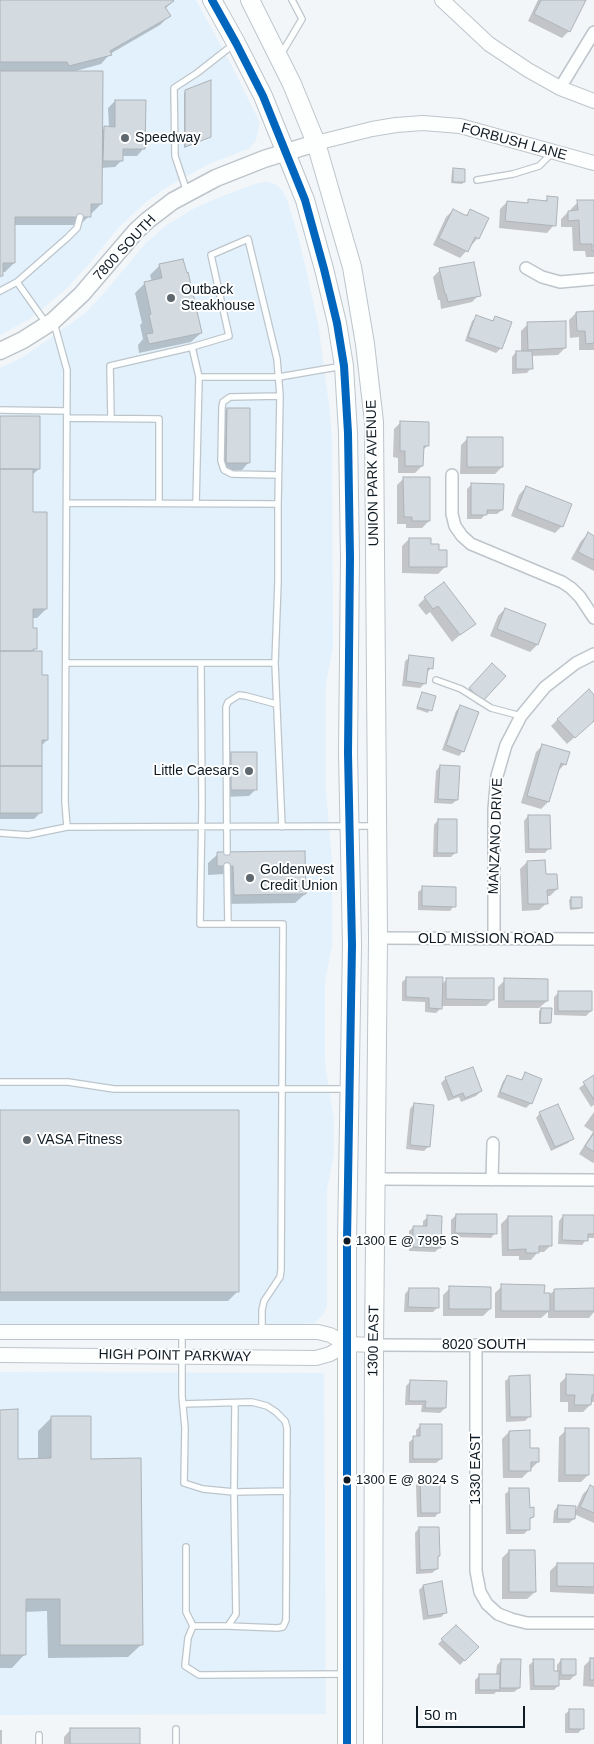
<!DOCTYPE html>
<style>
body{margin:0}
#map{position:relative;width:594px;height:1744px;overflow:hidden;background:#f3f6f9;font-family:Arial,sans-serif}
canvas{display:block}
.scale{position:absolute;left:416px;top:1706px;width:109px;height:22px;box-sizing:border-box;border:2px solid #0f1b24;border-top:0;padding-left:6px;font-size:15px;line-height:18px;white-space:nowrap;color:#0f1b24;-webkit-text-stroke:4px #fff;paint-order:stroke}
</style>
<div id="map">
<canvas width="594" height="1744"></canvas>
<div class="scale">50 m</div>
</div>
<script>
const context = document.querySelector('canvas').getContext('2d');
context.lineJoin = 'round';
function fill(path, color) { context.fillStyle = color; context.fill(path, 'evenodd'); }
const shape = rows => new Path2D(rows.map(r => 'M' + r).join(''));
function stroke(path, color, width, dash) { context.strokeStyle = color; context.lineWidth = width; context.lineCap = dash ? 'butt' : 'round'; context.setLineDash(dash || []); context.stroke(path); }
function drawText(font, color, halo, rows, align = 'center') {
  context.font = font + ' Arial,sans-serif'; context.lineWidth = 4; context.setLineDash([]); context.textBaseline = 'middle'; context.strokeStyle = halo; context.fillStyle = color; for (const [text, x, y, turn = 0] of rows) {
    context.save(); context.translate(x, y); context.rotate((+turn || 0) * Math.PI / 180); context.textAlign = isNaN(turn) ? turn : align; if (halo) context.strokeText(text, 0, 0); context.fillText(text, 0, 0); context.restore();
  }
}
fill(shape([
 [0,0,196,0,233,68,260,123,256,140,250,148,207,165,167,187,146,202,119,227,90,263,65,290,30,319,0,335],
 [266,182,275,184,282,190,287,200,299,239,318,323,330,413,332,439,333,648,326,683,326,790,332,860,332,946,325,981,325,1062,334,1121,334,1154,327,1189,327,1306,324,1313,317,1321,314,1323,302,1324,0,1324,0,368,23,357,84,314,106,291,144,245,165,226,195,208,217,198,258,183],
 [0,1372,324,1373,326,1714,0,1715]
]), '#e2f1fc');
fill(shape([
 [0,0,172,0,173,1,165,9,169,16,160,25,110,54,101,64,72,72,101,131,105,128,109,128,108,108,115,101,144,148,137,156,122,156,122,160,115,167,101,168,101,204,92,213,89,213,89,216,80,225,14,225,14,263,5,272,2,272,0,278],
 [538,0,584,0,569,31,562,38,528,21],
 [186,91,207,138,184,148,184,93],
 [454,169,464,182,462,184,451,183,452,171],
 [548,198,554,225,547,233,499,228,500,209,507,202,526,204,529,200,544,202],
 [594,201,594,257,586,257,585,251,573,251,572,227,561,227,561,219,568,212,571,212,571,209,578,202],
 [453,210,465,216,471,210,478,238,460,258,433,245,446,217],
 [160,265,201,333,191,342,139,353,138,345,143,339,140,325,142,323,135,293,145,283,152,282,150,275],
 [440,270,479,295,472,302,441,309,440,300,438,300,433,277],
 [594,312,594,350,579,350,579,337,570,338,569,320,576,313],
 [477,317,491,322,496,317,501,348,496,353,465,341,472,321],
 [528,324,565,348,558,355,531,356,531,368,527,373,512,374,512,357,516,352,521,352,521,331],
 [227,409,249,462,242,470,220,470,220,416],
 [0,417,39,469,32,475,32,513,46,609,37,618,32,618,32,629,36,648,31,652,41,677,47,740,41,746,41,812,34,819,0,819],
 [401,422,428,445,422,451,422,466,415,473,398,473,398,458,393,457,394,429],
 [468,438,502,467,495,474,460,474,461,445],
 [404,478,429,521,422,528,406,528,406,524,397,524,397,485],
 [472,484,502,510,497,514,486,514,481,519,467,519,467,489],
 [526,487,562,526,555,533,511,516,519,495],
 [588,534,594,537,594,571,571,559,581,541],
 [409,539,429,545,437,551,445,567,438,574,402,573,402,546],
 [425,598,474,623,452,642,430,612,426,615,418,605],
 [505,609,545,624,537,645,530,652,490,636,498,616],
 [410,657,431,668,427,673,425,683,420,688,402,686,405,661],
 [492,665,505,676,478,705,465,693],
 [423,693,435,697,428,713,416,709],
 [594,697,594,720,567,744,551,726,558,719],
 [461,706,463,751,459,756,442,750,456,711],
 [543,745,565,764,557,772,548,802,541,809,521,803,536,752],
 [231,753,256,789,249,796,224,797,224,760],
 [440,766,457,800,452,804,434,803,436,771],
 [528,816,549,848,545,853,525,853,524,821],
 [438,820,455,853,451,857,433,857,434,825],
 [218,854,305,894,295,903,225,904,224,874,208,875,208,863],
 [527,862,545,875,557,889,550,896,546,896,547,903,539,910,522,911,520,869],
 [423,888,454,906,450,911,418,910,418,892],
 [571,898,581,907,579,909,570,910,569,900],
 [407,978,441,985,447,979,493,999,486,1006,441,1006,441,1008,436,1013,425,1012,425,1002,402,1001,402,982],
 [505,980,547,1001,539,1008,498,1008,498,987],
 [559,992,591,1011,586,1016,554,1015,554,997],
 [541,1009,550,1023,548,1024,539,1024,539,1011],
 [526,1073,531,1103,526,1108,497,1097,503,1081,508,1076,520,1081],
 [594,1077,594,1105,591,1107,579,1088],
 [446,1078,481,1091,476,1096,461,1102,459,1097,448,1101,441,1083],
 [414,1104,429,1146,424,1151,406,1149,410,1109],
 [0,1111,237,1292,228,1301,0,1301],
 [594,1112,594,1162,593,1163,579,1154,593,1132,584,1126],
 [540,1113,572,1139,568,1143,551,1151,536,1118],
 [456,1215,495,1233,491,1238,451,1237,451,1220],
 [563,1216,594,1217,594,1238,586,1238,586,1240,582,1245,558,1244,559,1221],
 [428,1217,440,1247,435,1252,409,1251,409,1231,414,1227,423,1227,423,1221],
 [508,1217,551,1245,544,1252,538,1252,531,1260,519,1260,519,1256,502,1256,501,1224],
 [502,1286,543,1294,550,1294,555,1290,594,1290,594,1312,589,1318,548,1318,548,1312,541,1318,495,1318,495,1293],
 [450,1288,490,1309,483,1316,443,1316,443,1295],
 [409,1289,438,1307,433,1312,404,1312,405,1294],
 [567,1376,594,1376,594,1402,590,1402,590,1405,583,1412,568,1412,568,1402,560,1402,560,1383],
 [510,1377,529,1417,525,1421,506,1422,505,1381],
 [410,1382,445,1408,440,1413,421,1412,422,1405,405,1405,406,1386],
 [0,1411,17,1460,38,1460,38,1431,51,1418,90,1460,142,1644,128,1657,48,1658,47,1611,25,1612,25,1654,12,1668,0,1668],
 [420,1426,441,1459,436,1463,409,1463,409,1442,416,1437,416,1430],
 [566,1430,588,1475,581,1482,558,1482,559,1437],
 [509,1432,529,1449,538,1462,522,1478,503,1478,502,1439],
 [421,1480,439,1512,435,1517,417,1517,416,1485],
 [590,1487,594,1488,594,1523,574,1514,583,1494],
 [510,1490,528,1509,533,1517,528,1521,528,1530,524,1534,506,1534,505,1494],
 [558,1506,574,1519,569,1523,553,1523,554,1511],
 [419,1528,439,1556,437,1558,437,1569,432,1573,416,1574,415,1533],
 [509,1551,535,1592,527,1599,502,1599,502,1558],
 [557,1564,594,1564,594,1594,550,1592,550,1571],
 [423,1586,446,1612,441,1617,423,1620,419,1590],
 [456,1626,477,1647,460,1665,438,1644],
 [591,1659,594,1659,594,1687,583,1686,584,1666],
 [502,1660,519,1688,514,1692,496,1692,494,1694,475,1694,475,1680,479,1676,496,1675,497,1665],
 [561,1660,575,1675,570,1680,558,1680,558,1686,554,1690,530,1690,529,1665,534,1661,553,1672,557,1672,557,1665],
 [570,1710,583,1728,578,1733,565,1733,565,1714],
 [71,1729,139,1744,64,1744,64,1737],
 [0,1730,2,1730,2,1744,0,1744]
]), '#0003');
const building = shape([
 [0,0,173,0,174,1,165,7,171,16,110,51,112,55,69,66,67,62,0,62,0,0],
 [541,0,586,0,570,32,534,14,541,0],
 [0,71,103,71,102,204,91,204,91,217,15,217,15,263,3,263,3,276,0,276,0,71],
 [211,80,211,137,185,147,185,90,211,80],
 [115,100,146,100,145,149,123,149,123,161,103,161,104,126,115,127,115,100],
 [453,168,465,169,465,182,453,182,453,168],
 [547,196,558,197,556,226,505,221,507,201,528,203,528,199,547,201,547,196],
 [577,200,594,200,594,251,592,251,592,244,580,244,579,220,568,221,568,211,578,210,577,200],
 [453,209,467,216,470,209,489,218,479,239,475,237,468,252,439,238,453,209],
 [183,259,187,273,188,272,202,333,149,344,146,334,153,333,149,315,151,314,144,282,162,278,159,264,183,259],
 [474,262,481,296,448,302,446,294,445,294,439,268,474,262],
 [594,311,594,343,586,344,585,331,577,331,576,312,594,311],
 [476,315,493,321,495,316,512,322,502,349,468,337,476,315],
 [566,321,566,348,528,350,527,322,566,321],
 [516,351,532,351,533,369,516,369,516,351],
 [227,408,250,408,250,463,226,463,227,408],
 [0,416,40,416,40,469,0,469,0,416],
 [400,421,429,422,429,446,424,446,423,466,405,466,405,451,400,451,400,421],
 [467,437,503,437,503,467,467,467,467,437],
 [0,469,33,469,33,512,47,512,47,609,33,609,33,628,37,628,37,649,33,649,33,651,0,651,0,469],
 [403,477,430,477,430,521,412,521,412,517,404,517,403,477],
 [471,483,504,484,503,510,487,510,487,515,471,515,471,483],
 [526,486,572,504,563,527,517,509,526,486],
 [588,532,594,536,594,560,578,552,588,532],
 [409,538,431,538,431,544,439,544,439,550,447,550,447,567,409,567,409,538],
 [444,582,476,624,460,635,438,606,433,609,424,597,444,582],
 [505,608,546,624,538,645,497,629,505,608],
 [0,651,42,651,42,675,48,675,48,740,42,740,42,766,0,766,0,651],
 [409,655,434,658,433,669,428,668,426,684,406,681,409,655],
 [492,663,506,676,483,701,469,688,492,663],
 [589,689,594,695,594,721,575,738,557,719,589,689],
 [422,692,436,696,432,711,417,707,422,692],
 [460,705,479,712,464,752,446,745,460,705],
 [542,744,570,752,566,765,561,763,549,802,527,796,542,744],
 [231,752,257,752,257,790,231,790,231,752],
 [440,765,460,766,458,800,438,799,440,765],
 [0,766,42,766,42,813,0,813,0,766],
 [528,815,550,815,551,849,529,849,528,815],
 [438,819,457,819,457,853,437,853,438,819],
 [305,851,306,894,234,895,233,866,217,866,217,852,305,851],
 [545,860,546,874,557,874,558,889,547,890,548,904,528,904,527,861,545,860],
 [422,886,456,887,456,907,422,906,422,886],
 [571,897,582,897,582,908,571,908,571,897],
 [406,977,443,977,442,1009,429,1008,429,998,406,997,406,977],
 [446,978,494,978,494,1000,446,999,446,978],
 [504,978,548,979,548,1001,504,1001,504,978],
 [558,991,592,991,592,1011,558,1011,558,991],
 [541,1008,552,1008,551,1023,540,1023,541,1008],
 [473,1067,482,1091,465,1098,463,1093,453,1097,445,1077,473,1067],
 [525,1072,542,1079,532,1104,500,1092,507,1075,522,1080,525,1072],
 [594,1075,594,1100,583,1082,594,1075],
 [414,1103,434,1105,430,1147,410,1145,414,1103],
 [558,1104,574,1139,555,1147,539,1112,558,1104],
 [0,1110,239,1110,239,1292,0,1292,0,1110],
 [594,1133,594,1152,585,1146,594,1133],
 [456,1214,497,1214,497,1234,455,1233,456,1214],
 [427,1215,442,1216,441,1248,413,1247,413,1226,427,1226,427,1215],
 [563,1215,594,1215,594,1234,588,1234,588,1241,562,1240,563,1215],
 [508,1216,552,1216,552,1246,539,1246,539,1253,526,1253,526,1249,508,1250,508,1216],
 [501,1284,545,1285,544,1293,550,1293,550,1311,501,1311,501,1284],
 [449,1286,491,1287,491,1309,449,1309,449,1286],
 [409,1288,439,1288,439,1308,408,1307,409,1288],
 [594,1288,594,1311,554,1311,554,1289,594,1288],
 [566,1374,594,1375,594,1395,592,1395,591,1405,574,1405,575,1395,566,1395,566,1374],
 [530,1375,531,1417,510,1417,509,1376,530,1375],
 [410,1380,447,1381,446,1408,425,1408,426,1401,409,1401,410,1380],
 [18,1409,18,1459,51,1458,51,1416,91,1416,91,1459,141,1458,143,1645,60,1645,60,1599,26,1599,26,1655,0,1655,0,1410,18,1409],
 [420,1424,442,1424,442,1459,413,1459,413,1436,420,1436,420,1424],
 [565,1428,589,1428,589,1475,565,1475,565,1428],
 [530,1430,530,1448,539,1448,539,1462,531,1462,531,1471,509,1471,509,1431,530,1430],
 [420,1479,440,1479,440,1513,421,1513,420,1479],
 [590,1485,594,1487,594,1513,580,1507,590,1485],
 [509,1488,529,1488,530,1508,534,1507,534,1517,530,1518,530,1530,510,1530,509,1488],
 [558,1505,576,1506,575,1519,557,1519,558,1505],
 [419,1527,439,1527,440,1556,438,1556,438,1569,420,1570,419,1527],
 [509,1550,535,1550,536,1592,509,1592,509,1550],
 [557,1563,594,1563,594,1587,557,1586,557,1563],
 [442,1581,447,1613,428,1616,423,1585,442,1581],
 [456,1625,479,1647,465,1661,441,1639,456,1625],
 [590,1658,594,1658,594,1680,590,1680,590,1658],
 [501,1659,521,1659,520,1688,500,1688,501,1659],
 [533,1659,554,1659,554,1671,559,1671,559,1686,534,1686,533,1659],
 [561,1659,576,1659,576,1675,561,1675,561,1659],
 [479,1674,500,1674,500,1690,479,1690,479,1674],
 [569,1709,584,1709,584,1729,569,1729,569,1709],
 [70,1728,140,1728,140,1744,70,1744,70,1728]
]);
fill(building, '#d3dbe1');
stroke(building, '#acb3b9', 1);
const service = shape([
 [280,56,302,19,292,0],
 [477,180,513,174,539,166,553,152],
 [187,192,175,156,174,88,197,73,234,44],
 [17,282,46,323],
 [0,291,17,282,67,238,77,228,80,217],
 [54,323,67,370,65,802,67,827],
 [192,347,199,377,196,504],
 [199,377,279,377,343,366],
 [0,410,67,411],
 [67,418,159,419,159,503],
 [278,475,232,474,224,470,221,461,222,407,223,402,230,397,280,396],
 [67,503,278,504,280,396,277,359,248,239,211,255,229,336,192,347,110,366,111,418],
 [278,504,278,582,275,663,282,827],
 [66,663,275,663],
 [201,663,202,806,200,924,283,924,281,1270,280,1277,264,1301,262,1310,262,1332],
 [436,680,461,689,491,708,521,716],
 [0,833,28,835,67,827,375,826],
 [227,852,226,707,228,702,239,695,246,696,276,704],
 [227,866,228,924],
 [0,1082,68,1082,114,1089,347,1089],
 [182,1332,182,1396,185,1428,184,1483,203,1489,234,1492,236,1614,228,1626,193,1626,188,1638,185,1666,199,1675,346,1674],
 [235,1403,234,1492,287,1491],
 [183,1404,252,1402,267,1406,276,1412,285,1421,287,1428,286,1620,283,1627,277,1628,228,1626],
 [186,1547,186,1612,193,1626],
 [176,1729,176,1744],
 [39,1735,39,1744]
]);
const minor = shape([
 [560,88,594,32],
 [526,268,542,277,560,282,594,279],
 [452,475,452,514,455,526,462,536,471,544,562,582,571,588,580,597,594,618],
 [378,938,594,939],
 [494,939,494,809,497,776,506,745,521,716,545,687,576,663,594,654],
 [376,1179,594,1180],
 [492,1180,493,1143],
 [374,1345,594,1346],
 [476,1345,476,1571,480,1592,487,1604,498,1614,511,1619,527,1623,594,1623]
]);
const tertiary = shape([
 [442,0,489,44,528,70,560,88,594,101],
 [316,143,372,129,396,125,423,123,460,126,594,163],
 [0,1332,318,1332,330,1335,347,1344,374,1345],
 [0,1355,316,1358,330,1354,347,1344]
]);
const secondary = shape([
 [0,351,23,340,53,321,82,294,136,231,148,220,173,201,216,178,264,159,316,143]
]);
const primary = shape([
 [212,0,236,43,263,96,305,200,324,269,337,323,344,366,348,433,350,558,348,753,352,945,347,1240,347,1744],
 [250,0,292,84,316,143,352,267,365,344,374,422,378,938,374,1345,373,1744]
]);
stroke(service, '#bdc5cb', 8);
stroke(minor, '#bdc5cb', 14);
stroke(tertiary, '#bdc5cb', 16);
stroke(secondary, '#bdc5cb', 19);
stroke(primary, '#bdc5cb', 20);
stroke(service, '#fdfefe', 5.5);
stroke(minor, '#fdfefe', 11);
stroke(tertiary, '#fdfefe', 14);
stroke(secondary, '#fdfefe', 16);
stroke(primary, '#fdfefe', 18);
stroke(shape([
 [212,0,236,43,263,96,305,200,324,269,337,323,344,366,348,433,350,558,348,753,352,945,347,1240,347,1744]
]), '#0065bd', 8);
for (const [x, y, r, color] of [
 [125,138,5,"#5f686f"],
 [171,298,5,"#5f686f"],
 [249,771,5,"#5f686f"],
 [250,878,5,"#5f686f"],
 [27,1140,5,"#5f686f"],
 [347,1241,4.5,"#0f1b24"],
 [347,1480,4.5,"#0f1b24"]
]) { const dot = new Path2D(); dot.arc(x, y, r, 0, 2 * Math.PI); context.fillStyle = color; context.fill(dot); stroke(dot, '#fff', 2); }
drawText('13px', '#0f1b24', '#fff', [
 ["1300 E @ 7995 S",356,1241],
 ["1300 E @ 8024 S",356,1480]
], 'left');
drawText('14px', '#0f1b24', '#fff', [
 ["Speedway",135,138],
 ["Outback",181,290],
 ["Steakhouse",181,306],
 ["Little Caesars",239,771,"right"],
 ["Goldenwest",260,870],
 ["Credit Union",260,886],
 ["VASA Fitness",37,1140]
], 'left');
drawText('14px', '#0f1b24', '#fff', [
 ["FORBUSH LANE",514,142,15],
 ["7800 SOUTH",125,248,-47],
 ["UNION PARK AVENUE",373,473,-91],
 ["MANZANO DRIVE",496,836,-88],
 ["OLD MISSION ROAD",486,939],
 ["1300 EAST",374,1341,-89],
 ["8020 SOUTH",484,1345],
 ["HIGH POINT PARKWAY",175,1356,1],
 ["1330 EAST",476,1469,-90]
]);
</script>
